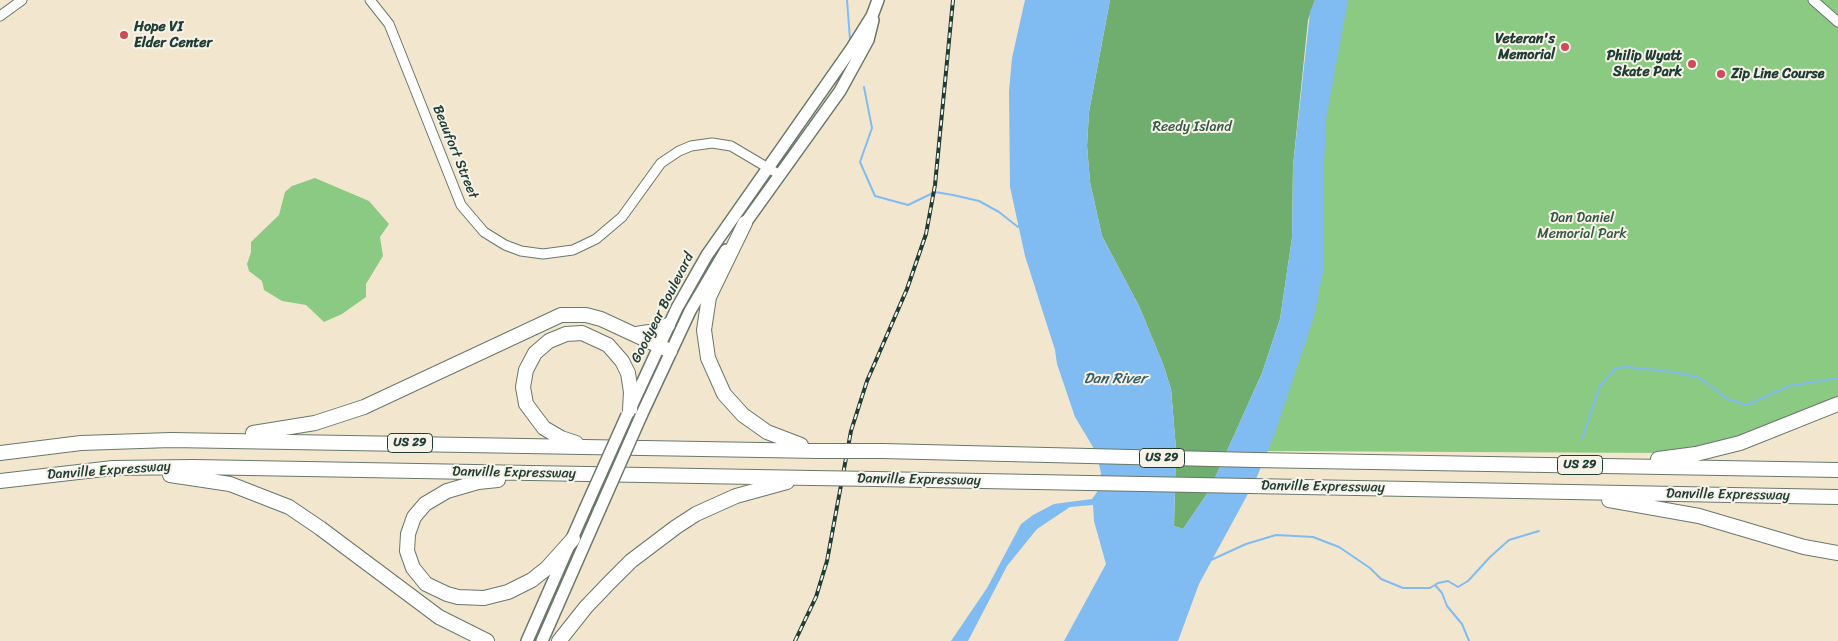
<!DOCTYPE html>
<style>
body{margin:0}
canvas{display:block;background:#f2e7ce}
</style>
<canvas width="1838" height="641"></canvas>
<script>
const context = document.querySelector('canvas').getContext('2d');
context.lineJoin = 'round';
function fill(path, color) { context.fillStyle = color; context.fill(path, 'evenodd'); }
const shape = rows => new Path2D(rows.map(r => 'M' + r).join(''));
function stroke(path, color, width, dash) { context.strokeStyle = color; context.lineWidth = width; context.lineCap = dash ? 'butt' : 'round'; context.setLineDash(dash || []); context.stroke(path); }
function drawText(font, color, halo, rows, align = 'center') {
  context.font = font + ' Sriracha,sans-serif'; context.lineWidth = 4; context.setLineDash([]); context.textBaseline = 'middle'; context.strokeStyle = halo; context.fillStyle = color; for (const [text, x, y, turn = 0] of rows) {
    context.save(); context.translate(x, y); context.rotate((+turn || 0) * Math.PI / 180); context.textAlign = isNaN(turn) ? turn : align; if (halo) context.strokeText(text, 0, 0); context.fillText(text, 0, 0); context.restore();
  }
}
fill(shape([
 [1339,0,1838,0,1838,397,1751,432,1705,446,1666,453,1262,451,1321,137],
 [315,178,369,201,389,224,380,237,383,256,366,284,366,297,342,314,324,322,306,305,282,301,264,290,262,281,249,271,247,264,251,252,251,242,279,215,285,192,292,186]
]), '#8bca82');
fill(shape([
 [1110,0,1315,0,1308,20,1293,166,1292,238,1280,319,1262,373,1209,491,1183,529,1174,526,1176,449,1171,389,1163,364,1139,306,1102,236,1090,182,1087,146,1089,112]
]), '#70ae70');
fill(shape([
 [1025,0,1110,0,1089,112,1087,146,1090,182,1102,236,1139,306,1163,364,1171,389,1176,449,1174,526,1183,529,1209,491,1262,373,1280,319,1292,238,1293,166,1310,12,1315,0,1348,0,1326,119,1323,187,1323,272,1314,317,1274,436,1256,479,1199,584,1178,641,1064,641,1106,564,1094,521,1093,505,1070,507,1037,529,1007,566,968,641,951,641,987,588,1021,524,1033,515,1054,504,1092,499,1097,492,1101,473,1096,452,1075,417,1057,364,1055,350,1025,256,1010,187,1009,91,1012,58]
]), '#80bcf2');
stroke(shape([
 [847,0,850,39],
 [864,87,872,128,860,162,875,196,908,205,935,192,953,195,979,201,999,212,1018,227,1020,225],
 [1582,439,1600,386,1616,368,1628,367,1674,372,1700,378,1727,399,1747,405,1789,386,1838,378],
 [1211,560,1246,544,1276,535,1313,537,1339,547,1370,568,1381,579,1403,588,1430,588,1438,583,1448,581,1458,587,1468,581,1490,557,1509,540,1539,531],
 [1435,585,1442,593,1447,606,1462,624,1469,641]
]), '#80bcf2', 2);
const minor = shape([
 [370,0,389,24,461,205,484,232,505,245,521,251,543,254,573,250,596,239,622,217,661,163,679,151,691,146,712,143,731,146,780,175],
 [1813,0,1838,22],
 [0,16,22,0]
]);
const major = shape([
 [741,229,840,91,868,40,873,20],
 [632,405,677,308,707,255,852,48,872,16,878,0],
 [641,416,690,311,726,250],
 [527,641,585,509],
 [542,641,600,509]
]);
const highway = shape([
 [745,223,709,297,704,330,708,358,724,394,743,415,767,432,801,445],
 [636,334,656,331,668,325],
 [253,433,315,423,364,407,561,315,586,315,601,319,670,351],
 [576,443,561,438,544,428,526,404,523,387,526,370,535,353,549,341,566,334,582,333,608,345,622,361,628,373,631,392,630,410],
 [882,451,1254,460,1838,470],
 [0,453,81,443,171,440,820,451],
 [1658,459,1696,454,1740,443,1838,404],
 [170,475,230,484,289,507,320,528,439,617,487,641],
 [875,479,1838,497],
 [498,480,478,482,447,491,425,504,414,517,408,534,407,551,413,568,426,584,447,594,458,597,484,598,508,592,532,580,547,568,573,539],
 [0,481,113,468,193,467,812,478],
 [1609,500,1699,516,1804,547,1838,553],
 [559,641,586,607,609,583,631,561,676,527,696,514,736,496,787,482]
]);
stroke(minor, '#69786a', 11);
stroke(major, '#69786a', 14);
stroke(highway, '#69786a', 16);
stroke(minor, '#fff', 9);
stroke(major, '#fff', 11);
stroke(highway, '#fff', 14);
const rail = shape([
 [795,641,816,597,827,561,851,431,867,381,907,289,926,234,935,185,953,0]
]);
stroke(rail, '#1f3d34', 4);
stroke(rail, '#f7f3e8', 2, [5.5]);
const majorBridge = shape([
 [585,509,627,415],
 [600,509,641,416]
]);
const highwayBridge = shape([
 [820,451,882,451],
 [812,478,875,479]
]);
stroke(majorBridge, '#69786a', 14, []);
stroke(highwayBridge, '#69786a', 16, []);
stroke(majorBridge, '#fff', 11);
stroke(highwayBridge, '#fff', 14);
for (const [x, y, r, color] of [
 [124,35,5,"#d1495b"],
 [1565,47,5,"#d1495b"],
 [1692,64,5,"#d1495b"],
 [1721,74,5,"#d1495b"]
]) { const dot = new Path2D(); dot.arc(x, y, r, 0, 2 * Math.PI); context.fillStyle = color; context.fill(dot); stroke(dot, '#f7f3e8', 2); }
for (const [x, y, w] of [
 [410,443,45],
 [1162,458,45],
 [1580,465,45]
]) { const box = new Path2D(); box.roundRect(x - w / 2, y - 9.5, w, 19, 4); context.fillStyle = '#f7f3e8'; context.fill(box); stroke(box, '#1f3d34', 1); }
drawText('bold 12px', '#1f3d34', null, [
 ["US 29",410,443],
 ["US 29",1162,458],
 ["US 29",1580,465]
]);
drawText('bold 14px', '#1f3d34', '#f7f3e8', [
 ["Hope VI",134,27],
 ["Elder Center",134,43],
 ["Veteran's",1555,39,"right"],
 ["Memorial",1555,55,"right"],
 ["Philip Wyatt",1682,56,"right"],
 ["Skate Park",1682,72,"right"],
 ["Zip Line Course",1731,74]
], 'left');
drawText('14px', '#355944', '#f7f3e8', [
 ["Reedy Island",1192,127],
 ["Dan Daniel",1582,218],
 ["Memorial Park",1582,234]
]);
drawText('14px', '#1f3d34', '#f7f3e8', [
 ["Beaufort Street",455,152,68],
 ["Goodyear Boulevard",663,308,-63],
 ["Danville Expressway",109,471,-4],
 ["Danville Expressway",514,473,1],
 ["Danville Expressway",919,480,1],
 ["Danville Expressway",1323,487,1],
 ["Danville Expressway",1728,495,1]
]);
drawText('italic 15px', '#375d64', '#f7f3e8', [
 ["Dan River",1115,379]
]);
</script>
